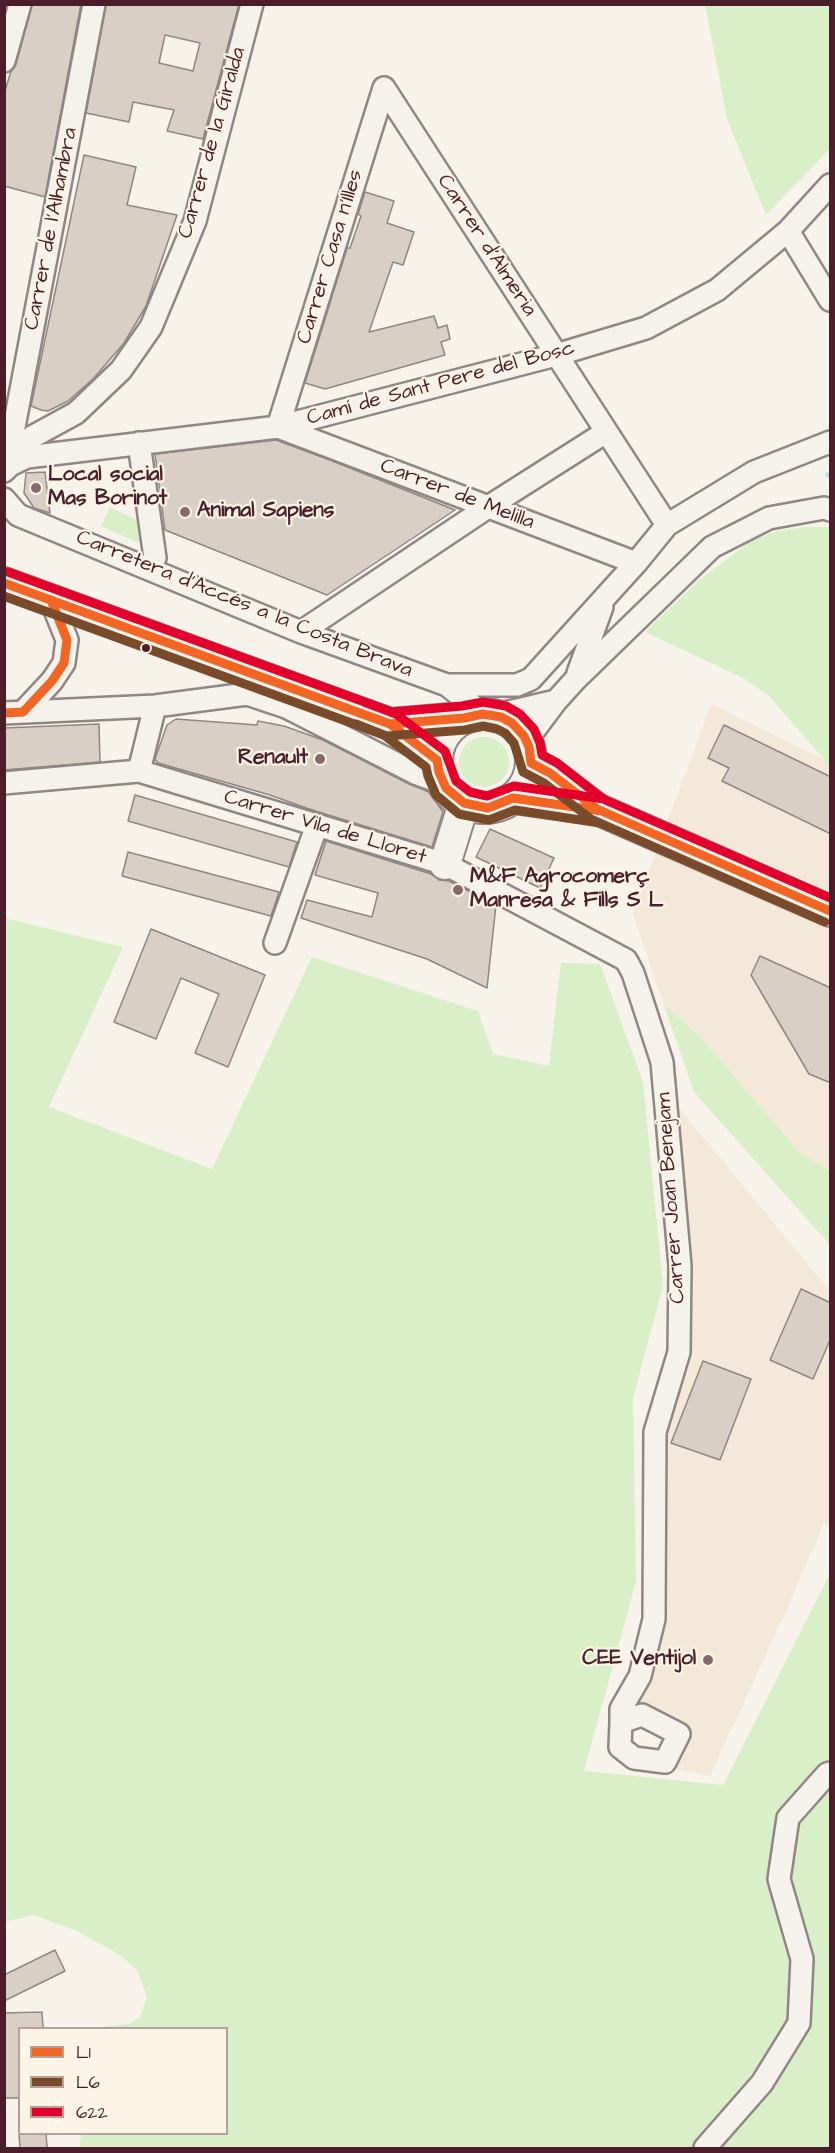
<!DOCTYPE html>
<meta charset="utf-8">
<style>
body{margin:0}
#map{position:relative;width:835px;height:2153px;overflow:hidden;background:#f7f3ea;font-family:"Architects Daughter",sans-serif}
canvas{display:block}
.frame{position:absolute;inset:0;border:6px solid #4a1f2b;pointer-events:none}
.legend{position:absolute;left:18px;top:2027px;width:210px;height:108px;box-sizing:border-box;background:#fcf5e5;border:2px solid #b59f9b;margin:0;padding:8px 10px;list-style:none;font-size:18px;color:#4a1f2b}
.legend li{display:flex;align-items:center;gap:12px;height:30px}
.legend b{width:30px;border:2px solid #b59f9b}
</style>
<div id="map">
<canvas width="835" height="2153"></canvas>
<div class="frame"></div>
<ul class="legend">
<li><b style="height:8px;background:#f26522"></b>L1</li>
<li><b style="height:8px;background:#7a4b2a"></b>L6</li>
<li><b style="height:8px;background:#e4002b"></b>622</li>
</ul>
</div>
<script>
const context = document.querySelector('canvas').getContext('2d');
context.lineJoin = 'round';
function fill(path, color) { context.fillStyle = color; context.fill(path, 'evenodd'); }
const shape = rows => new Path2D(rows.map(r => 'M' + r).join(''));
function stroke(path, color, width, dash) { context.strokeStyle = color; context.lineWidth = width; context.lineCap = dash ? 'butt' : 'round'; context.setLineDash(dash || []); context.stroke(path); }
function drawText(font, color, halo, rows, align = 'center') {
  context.font = font + ' "Architects Daughter",sans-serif'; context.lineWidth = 4.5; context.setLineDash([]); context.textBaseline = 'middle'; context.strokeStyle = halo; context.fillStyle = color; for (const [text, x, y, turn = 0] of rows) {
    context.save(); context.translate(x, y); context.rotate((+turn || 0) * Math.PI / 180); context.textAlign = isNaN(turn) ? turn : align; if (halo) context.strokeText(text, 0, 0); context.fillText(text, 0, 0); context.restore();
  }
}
fill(shape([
 [711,704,830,762,830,1171,800,1153,697,1033,664,1005,633,914],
 [679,1108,830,1291,830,1525,824,1523,786,1611,710,1776,666,1767,684,1726,628,1707,661,1620,660,1433,692,1345]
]), '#f4e9d8');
fill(shape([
 [705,4,830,5,830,149,766,215,727,119],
 [110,507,138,521,139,543,101,526],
 [808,527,830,527,830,766,769,696,743,678,645,632,698,581,748,543,776,531],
 '459 762a25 25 0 1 1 50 0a25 25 0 1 1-50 0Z',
 [5,918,123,947,49,1107,212,1169,312,957,478,1011,493,1054,549,1066,561,963,600,964,643,1082,663,1286,633,1398,636,1582,584,1771,723,1785,830,1574,830,2148,80,2148,81,2134,226,2134,226,2028,93,2028,128,2024,140,2017,147,1997,137,1970,120,1955,77,1931,34,1915,5,1922],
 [664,1005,697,1033,800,1153,830,1171,830,1245,694,1092]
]), '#d8efc7');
stroke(shape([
 [828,475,830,474]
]), '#b2e0f3', 5);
const building = shape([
 [32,4,81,4,45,197,4,186,4,94,11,71,16,64,32,4],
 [106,4,239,4,203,139,167,131,174,110,133,102,129,122,86,113,106,4],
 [165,35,200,43,193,71,159,63,165,35],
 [84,155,136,167,127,205,177,215,146,306,124,343,93,379,68,401,48,411,41,410,31,406,84,155],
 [365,192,394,201,387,223,414,232,403,265,393,262,369,332,434,316,438,328,447,325,450,339,441,342,445,355,325,389,305,383,347,248,350,248,361,216,358,214,365,192],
 [276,440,330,460,455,510,327,595,165,530,155,454,276,440],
 [45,472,50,513,34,508,24,493,26,473,45,472],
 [176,719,257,725,258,721,284,726,323,740,409,784,429,792,443,812,432,847,309,809,270,795,158,763,155,759,167,725,176,719],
 [99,724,100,762,4,770,4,728,99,724],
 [724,725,831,777,831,834,722,781,729,768,708,758,724,725],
 [135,795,297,842,289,867,128,821,135,795],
 [490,829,554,858,540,888,476,857,490,829],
 [326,841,431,874,439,880,449,881,496,905,487,988,427,959,301,918,307,900,372,917,378,893,315,875,326,841],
 [128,852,279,892,271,916,122,876,128,852],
 [151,929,265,975,228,1067,195,1053,219,994,181,978,156,1039,114,1022,151,929],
 [760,956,831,988,831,1083,809,1074,751,975,760,956],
 [801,1289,831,1303,831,1338,813,1379,770,1360,801,1289],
 [703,1361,751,1379,720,1460,671,1443,703,1361],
 [55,1950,65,1971,4,2001,4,1975,55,1950],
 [42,2012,43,2028,20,2028,20,2098,4,2098,4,2013,42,2012],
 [19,2133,46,2133,47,2148,20,2148,19,2133]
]);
fill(building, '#d9cfc4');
stroke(building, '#908684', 1.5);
const street = shape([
 [4,61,20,4],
 [384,88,278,427,636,563],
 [384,88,667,525],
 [788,231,830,300],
 [139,443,155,558],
 [4,451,11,443,94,4],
 [10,465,32,437,76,413,121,370,151,327,195,221,252,4],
 [4,471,10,465,27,457,278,427,556,355,646,328,717,290,788,231,830,185],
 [4,499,18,515,301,632,447,685,483,714],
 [301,632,488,507,606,432],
 [578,673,602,607],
 [447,685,517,685,531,679,636,563,667,525,754,472,830,442],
 [23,712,52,681,64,663,67,640,51,600],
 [4,713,155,706,247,694,286,707,415,773,443,783],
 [496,715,556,701],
 [526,741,556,701,575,680,712,547,769,518,824,508,830,510],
 [139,771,155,706],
 [4,783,139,771,445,864,626,960,633,973,662,1062,680,1266,679,1352,655,1432,654,1619,640,1676,621,1709,621,1722,620,1747,634,1758,665,1762,679,1734,642,1715,621,1722],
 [275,943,317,825],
 [705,2148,762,2083,799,2023,802,1959,779,1879,788,1818,827,1774,830,1773]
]);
const secondary = shape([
 [4,583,390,724,437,760],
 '437 761a47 47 0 1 1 94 0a47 47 0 1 1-94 0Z',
 [390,724,464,718],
 [531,763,550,773,597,809,830,911],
 [513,798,593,809],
 [445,864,464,803]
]);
stroke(street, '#908684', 26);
stroke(secondary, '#908684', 34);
stroke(street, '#f5f2ec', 21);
stroke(secondary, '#f5f2ec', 30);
stroke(shape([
 [4,583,390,724,464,718,483,714,501,717,512,723,524,736,529,747,531,763,550,773,597,809,830,911],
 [4,713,23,712,52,681,64,663,67,640,51,600],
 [360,713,390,724,437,760,439,772,446,788,464,803,488,808,513,798,602,811]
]), '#f26522', 9);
stroke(shape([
 [4,596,387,736,465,730,483,726,497,729,505,733,514,743,523,772,544,783,591,819,825,922],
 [356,724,384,735,426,767,428,776,436,795,459,814,489,820,515,810,600,823]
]), '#7a4b2a', 9);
stroke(shape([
 [8,572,392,712,462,706,483,702,506,706,520,714,534,729,540,743,542,755,557,763,603,799,830,898],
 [364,702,396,714,445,751,456,781,470,792,487,796,514,786,604,799]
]), '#e4002b', 9);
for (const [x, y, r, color] of [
 [36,488,6,"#87696e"],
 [185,512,6,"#87696e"],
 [146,648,5,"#4a1f2b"],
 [320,759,6,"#87696e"],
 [458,890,6,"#87696e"],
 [708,1660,6,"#87696e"]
]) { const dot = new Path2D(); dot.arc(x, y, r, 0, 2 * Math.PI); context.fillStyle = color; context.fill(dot); stroke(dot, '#fcf5e5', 2); }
drawText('21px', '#4a1f2b', '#fcf5e5', [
 ["Carrer de la Giralda",213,143,-74],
 ["Carrer de l'Alhambra",52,229,-79],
 ["Carrer d'Almeria",486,246,57],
 ["Carrer Casa n'Illes",331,257,-73],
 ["Camí de Sant Pere del Bosc",441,384,-15],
 ["Carrer de Melilla",457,495,21],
 ["Carretera d'Accés a la Costa Brava",244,605,22],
 ["Carrer Vila de Lloret",325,828,17],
 ["Carrer Joan Benejam",672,1198,-94]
]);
drawText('bold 21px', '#4a1f2b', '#fcf5e5', [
 ["Local social",48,476],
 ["Mas Borinot",48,500],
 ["Animal Sapiens",197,512],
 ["Renault",308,759,"right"],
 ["M&F Agrocomerç",470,878],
 ["Manresa & Fills S L",470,902],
 ["CEE Ventijol",696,1660,"right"]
], 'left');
</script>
